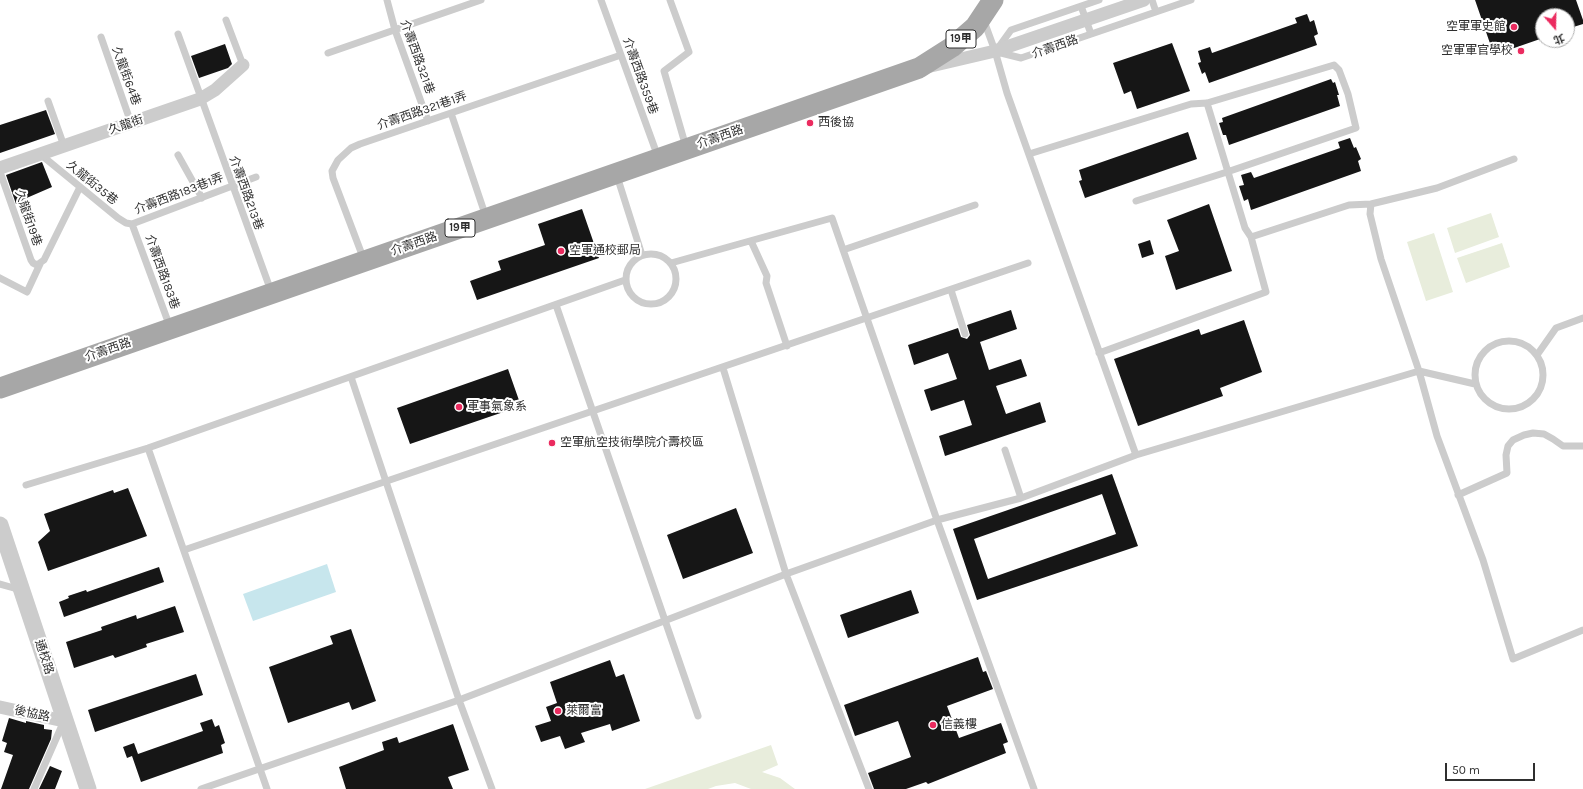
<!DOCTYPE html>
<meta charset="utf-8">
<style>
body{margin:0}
#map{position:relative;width:1583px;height:789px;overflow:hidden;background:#fff;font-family:Karla,"Noto Sans TC",sans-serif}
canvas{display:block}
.north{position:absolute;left:1535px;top:8px;width:40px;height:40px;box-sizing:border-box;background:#fff;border:1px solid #acacac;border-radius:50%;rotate:160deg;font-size:11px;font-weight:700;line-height:16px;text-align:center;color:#2f2f2f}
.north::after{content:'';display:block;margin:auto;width:14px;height:18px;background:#eb2b5f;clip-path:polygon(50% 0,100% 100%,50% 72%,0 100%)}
.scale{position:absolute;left:1445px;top:763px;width:90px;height:18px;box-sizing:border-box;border:2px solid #2f2f2f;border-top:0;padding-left:5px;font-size:12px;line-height:14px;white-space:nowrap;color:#2f2f2f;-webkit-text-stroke:3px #fff;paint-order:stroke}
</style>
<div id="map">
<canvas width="1583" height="789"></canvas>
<div class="north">北</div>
<div class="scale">50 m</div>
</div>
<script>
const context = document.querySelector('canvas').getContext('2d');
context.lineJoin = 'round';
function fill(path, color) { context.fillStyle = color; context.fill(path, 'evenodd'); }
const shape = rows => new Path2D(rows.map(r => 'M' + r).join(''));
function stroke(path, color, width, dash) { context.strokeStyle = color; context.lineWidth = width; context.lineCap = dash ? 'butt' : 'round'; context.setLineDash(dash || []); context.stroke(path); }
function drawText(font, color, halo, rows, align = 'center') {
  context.font = font + ' Karla,"Noto Sans TC",sans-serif'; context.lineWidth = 4; context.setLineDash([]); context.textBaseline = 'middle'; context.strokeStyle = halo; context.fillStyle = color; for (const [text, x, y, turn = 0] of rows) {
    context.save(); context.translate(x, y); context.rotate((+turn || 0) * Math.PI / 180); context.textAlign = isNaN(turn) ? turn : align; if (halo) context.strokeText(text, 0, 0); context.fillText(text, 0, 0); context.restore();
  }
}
fill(shape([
 [1491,213,1499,237,1455,253,1447,228],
 [1434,233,1453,292,1426,301,1407,242],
 [1502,243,1510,267,1466,283,1457,258],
 [771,745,778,765,762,772,780,778,795,789,751,789,735,783,716,786,708,789,645,789]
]), '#e8eddc');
fill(shape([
 [327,564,336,592,253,621,243,594]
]), '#c7e6ed');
fill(shape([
 [1475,0,1576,0,1583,20,1583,24,1567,29,1567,16,1543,16,1543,38,1494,55],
 [1307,14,1310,22,1314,20,1318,34,1314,36,1317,45,1209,83,1205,72,1202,74,1198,63,1201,62,1198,51,1210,47,1212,53,1297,23,1295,18],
 [1172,43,1190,91,1137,109,1131,91,1124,94,1113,63],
 [225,44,232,64,228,68,199,78,191,56],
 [1331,79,1333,83,1335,82,1339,95,1337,95,1340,106,1229,145,1226,135,1223,135,1219,123,1223,122,1222,118],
 [46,110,55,134,0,153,0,125],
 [1188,132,1197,159,1085,198,1079,181,1082,180,1079,170],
 [1350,138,1354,148,1356,147,1361,159,1358,161,1361,171,1251,210,1248,199,1244,201,1239,186,1244,185,1241,175,1251,172,1254,178,1340,148,1338,142],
 [42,162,52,187,22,200,23,201,16,204,6,175],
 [1209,204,1232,271,1176,290,1165,256,1179,251,1167,220],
 [582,209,599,258,477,300,470,281,501,270,498,261,545,245,538,224],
 [1150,240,1154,254,1142,258,1138,244],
 [1011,310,1017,329,980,342,989,370,1021,359,1027,376,996,386,1006,414,1040,402,1046,422,945,456,939,436,972,425,964,400,931,411,924,390,957,379,948,353,914,365,908,345,958,328,961,337,967,339,970,335,967,325],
 [1244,320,1262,372,1220,388,1223,396,1138,426,1114,359,1199,329,1201,335],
 [508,369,521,406,410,444,397,408],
 [1112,474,1138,546,977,600,953,529],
 [1102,494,1116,534,988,579,974,539],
 [128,488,147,536,48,571,38,542,50,531,44,514,113,490,114,493],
 [736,508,753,553,683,579,667,535],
 [159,567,164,582,64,617,59,602,69,598,68,596,86,590,87,592],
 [911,590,919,613,848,638,840,615],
 [175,606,184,632,146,644,147,647,115,658,113,655,74,668,66,642,102,630,101,627,136,615,137,619],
 [351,629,376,701,352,710,349,702,288,723,269,667,333,644,330,636],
 [978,657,983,672,986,671,993,689,947,706,959,738,1001,723,1008,742,1003,744,1006,753,928,784,926,782,906,789,874,789,868,773,911,757,898,721,855,736,844,705],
 [610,660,616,677,624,674,640,721,612,731,610,724,581,733,585,742,565,749,560,736,541,742,535,726,551,721,546,707,557,703,550,682],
 [196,674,203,695,95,732,88,710],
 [9,718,26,723,26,721,44,725,44,729,52,730,51,739,29,789,1,789,13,755,4,752,7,743,2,741],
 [212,719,215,727,219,725,225,743,221,745,223,753,141,782,132,756,127,758,123,747,134,743,138,754,203,731,200,723],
 [453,724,469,770,448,777,453,789,346,789,339,767,384,750,382,742,397,737,399,743],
 [50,766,62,771,55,789,39,789]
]), '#161616');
stroke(shape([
 [387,0,395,30,428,121],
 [601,0,658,157],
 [670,0,689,52,664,71,686,147],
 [1152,0,1156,12],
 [1081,6,1091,34],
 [226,20,243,65],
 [984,21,995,51,1007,93,1136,455,1419,371,1475,384],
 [178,34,271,291],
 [101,37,131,123],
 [998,48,1011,30,1099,0],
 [997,52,1021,58,1191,0],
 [328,53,481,0],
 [48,101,64,146],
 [451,113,486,217],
 [40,154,118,218,126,223,132,224,256,177],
 [1029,154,1191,104,1207,103,1334,65,1339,70,1348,94,1356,128,1227,172,1136,201],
 [178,155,202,198],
 [0,172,31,260,33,263,37,265,44,260,80,187],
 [617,176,642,255],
 [1371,204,1370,214,1381,259,1419,371,1437,436,1483,560,1513,659,1583,630],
 [132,224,170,327],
 [1251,237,1349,205,1371,204,1437,188,1514,159],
 [751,241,767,276,766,283,787,346],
 [843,250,975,205],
 '626 279a25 25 0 1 1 50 0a25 25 0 1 1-50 0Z',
 [364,260,333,178,332,171,338,160,351,148,360,144,621,55],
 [671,263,832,218,937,520,1034,789],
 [0,278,27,292,40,264],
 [951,290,965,334],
 [556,305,698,716],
 '1475 375a34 34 0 1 1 68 0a34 34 0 1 1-68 0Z',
 [1099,353,1266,292,1251,237,1245,228,1207,103],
 [1537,355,1556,328,1583,318],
 [723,368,786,574,869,789],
 [351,377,459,700,492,789],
 [148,448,267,789],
 [1005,450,1021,498],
 [26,485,148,448,625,280],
 [1458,495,1507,473,1506,455,1508,446,1513,440,1524,435,1533,433,1544,434,1553,439,1563,446,1583,446],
 [184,550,1028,263],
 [0,584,21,590],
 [34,789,63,723],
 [201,789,459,700,786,574,937,520,1021,498,1136,455]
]), '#ccc', 7);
stroke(shape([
 [931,66,995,51,1144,0],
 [0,168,200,99,215,90,243,65],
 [0,707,64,721]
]), '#ccc', 13);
stroke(shape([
 [0,525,88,789]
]), '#ccc', 17);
stroke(shape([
 [0,388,919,68,952,47,975,27,993,0]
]), '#a7a7a7', 21);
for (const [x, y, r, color] of [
 [1514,27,4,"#eb2b5f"],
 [1521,51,4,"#eb2b5f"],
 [810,123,4,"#eb2b5f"],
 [561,251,4,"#eb2b5f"],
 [459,407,4,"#eb2b5f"],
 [552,443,4,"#eb2b5f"],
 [558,711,4,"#eb2b5f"],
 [933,725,4,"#eb2b5f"]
]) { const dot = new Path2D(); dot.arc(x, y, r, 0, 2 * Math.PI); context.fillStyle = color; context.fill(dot); stroke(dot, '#fff', 1.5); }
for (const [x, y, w] of [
 [961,39,30],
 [460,228,30]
]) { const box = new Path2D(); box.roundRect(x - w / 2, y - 9, w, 18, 3); context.fillStyle = '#fff'; context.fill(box); stroke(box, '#2f2f2f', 1); }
drawText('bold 11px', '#2f2f2f', null, [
 ["19甲",961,39],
 ["19甲",460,228]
]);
drawText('12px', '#2f2f2f', '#fff', [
 ["空軍軍史館",1506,27,"right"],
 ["空軍軍官學校",1513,51,"right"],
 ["西後協",818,123],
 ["空軍通校郵局",569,251],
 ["軍事氣象系",467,407],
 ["空軍航空技術學院介壽校區",560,443],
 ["萊爾富",566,711],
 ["信義樓",941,725]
], 'left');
drawText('12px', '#2f2f2f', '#fff', [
 ["介壽西路",1055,47,-19],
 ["介壽西路321巷",417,57,70],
 ["久龍街64巷",126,76,70],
 ["介壽西路359巷",640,76,70],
 ["介壽西路321巷1弄",422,111,-19],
 ["久龍街",126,125,-19],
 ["介壽西路",720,137,-19],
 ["久龍街35巷",92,183,39],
 ["介壽西路213巷",246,193,70],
 ["介壽西路183巷1弄",179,194,-21],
 ["久龍街19巷",28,218,71],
 ["介壽西路",414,244,-19],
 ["介壽西路183巷",162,272,70],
 ["介壽西路",108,350,-19],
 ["通校路",44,657,72],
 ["後協路",32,714,12]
]);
</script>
